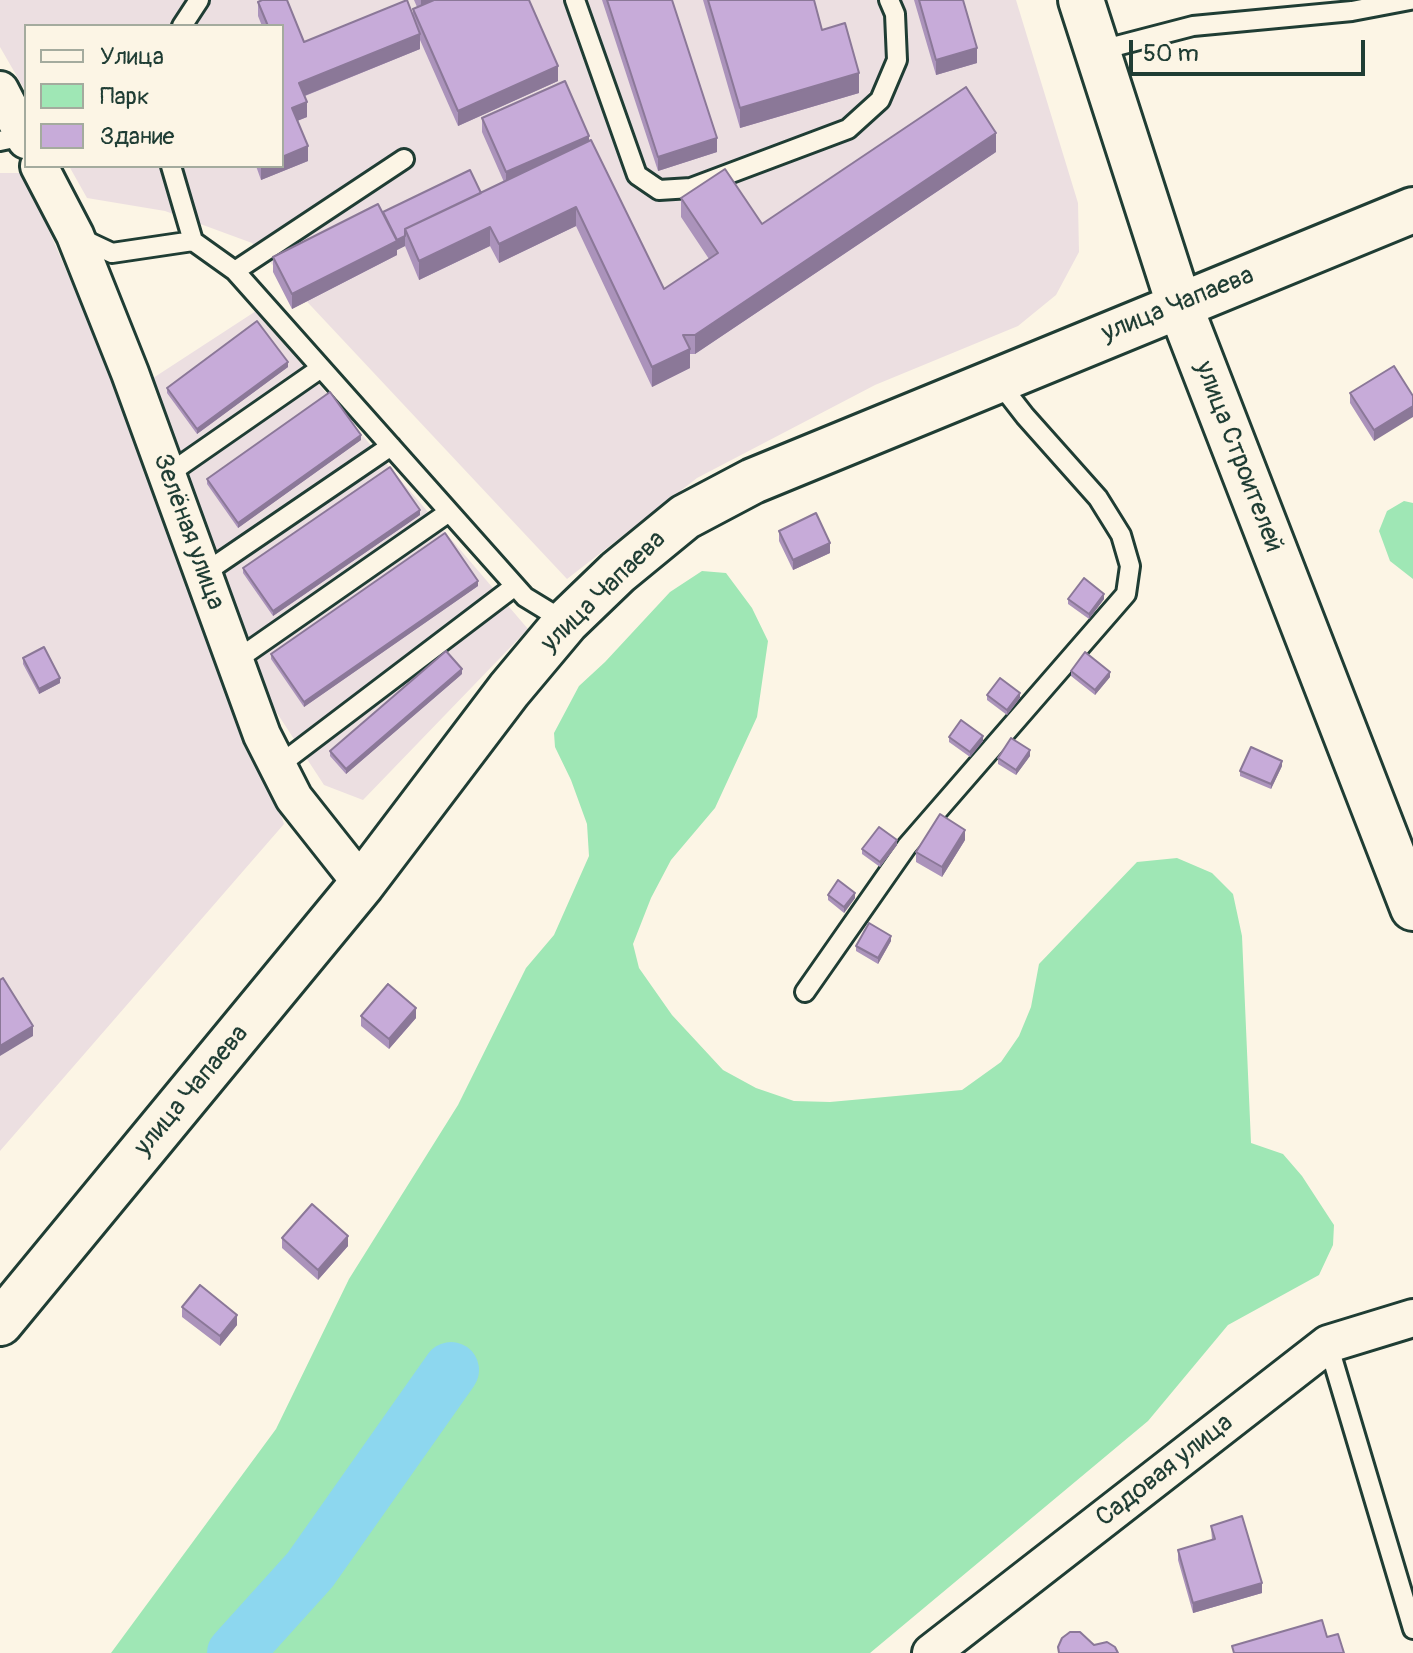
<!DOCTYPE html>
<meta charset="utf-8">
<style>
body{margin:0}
#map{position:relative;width:1413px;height:1653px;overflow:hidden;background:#fcf5e5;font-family:Pangolin,sans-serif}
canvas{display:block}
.legend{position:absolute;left:24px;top:24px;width:260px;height:144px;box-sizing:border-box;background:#fcf5e5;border:2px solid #a4ab9e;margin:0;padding:10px 14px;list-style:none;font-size:24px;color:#1f3d34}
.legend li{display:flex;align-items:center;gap:16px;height:40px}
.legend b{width:40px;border:2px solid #a4ab9e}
.scale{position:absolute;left:1129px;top:40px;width:236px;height:36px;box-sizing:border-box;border:4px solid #1f3d34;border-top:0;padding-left:10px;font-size:24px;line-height:28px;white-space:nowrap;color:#1f3d34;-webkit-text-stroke:6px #fcf5e5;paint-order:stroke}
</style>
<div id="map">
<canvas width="1413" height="1653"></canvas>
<ul class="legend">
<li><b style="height:10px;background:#fcf5e5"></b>Улица</li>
<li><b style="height:22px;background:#9fe7b5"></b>Парк</li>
<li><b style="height:22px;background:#c7abd9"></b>Здание</li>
</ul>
<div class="scale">50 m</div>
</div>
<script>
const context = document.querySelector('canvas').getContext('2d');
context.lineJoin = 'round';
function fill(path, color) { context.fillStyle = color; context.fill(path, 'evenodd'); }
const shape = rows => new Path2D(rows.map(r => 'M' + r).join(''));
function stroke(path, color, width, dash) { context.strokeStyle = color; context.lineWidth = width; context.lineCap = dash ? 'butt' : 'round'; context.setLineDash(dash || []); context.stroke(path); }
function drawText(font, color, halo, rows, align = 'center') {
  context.font = font + ' Pangolin,sans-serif'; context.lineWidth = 7; context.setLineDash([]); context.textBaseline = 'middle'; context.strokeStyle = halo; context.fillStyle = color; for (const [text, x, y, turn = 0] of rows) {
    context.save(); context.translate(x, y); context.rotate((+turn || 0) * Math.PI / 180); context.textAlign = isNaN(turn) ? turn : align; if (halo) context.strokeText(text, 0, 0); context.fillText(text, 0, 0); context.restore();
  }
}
fill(shape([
 [0,0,1016,0,1078,203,1079,252,1056,295,1018,326,875,385,697,478,567,579,252,243,165,211,87,198,69,166,282,166,282,26,26,26,26,92,0,47],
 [0,173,24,173,186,546,284,824,0,1151],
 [256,311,528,629,363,800,324,785,260,687,147,382]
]), '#ecdfe1');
fill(shape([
 [1404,501,1413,503,1413,579,1390,561,1379,531,1387,511],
 [702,571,726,573,752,608,768,641,757,717,715,808,671,860,651,898,633,944,639,968,672,1015,723,1070,756,1088,794,1101,830,1102,962,1090,1001,1062,1019,1036,1031,1007,1039,964,1137,862,1177,858,1212,873,1233,894,1242,936,1251,1143,1283,1154,1302,1176,1330,1219,1334,1225,1333,1245,1319,1275,1228,1325,1148,1421,870,1653,111,1653,276,1429,349,1279,458,1105,526,968,554,935,589,856,587,824,571,780,555,747,554,733,579,686,605,662,670,592]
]), '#9fe7b5');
stroke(shape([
 [235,1653,310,1570,451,1370]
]), '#8dd7ef', 56);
const service = shape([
 [575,0,637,175,659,190,691,188,848,129,880,100,897,60,895,14,889,0],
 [182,26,199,0],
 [1097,51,1193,26,1352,11,1410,0],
 [0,141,24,136],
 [171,166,193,241],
 [80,238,112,253,193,241,235,271,525,597,566,622],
 [235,271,404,159],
 [167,475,321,368],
 [203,574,391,446],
 [235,661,449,512],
 [278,766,515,586],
 [805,992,907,846,1126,594,1130,566,1121,535,1098,498,1025,416,997,380],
 [1328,1344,1413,1629]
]);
const minor = shape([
 [0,90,26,140],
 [39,166,75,235,130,373,262,735,294,798,362,884],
 [931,1653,1328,1344,1413,1318]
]);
const tertiary = shape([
 [1081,0,1179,304,1413,908],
 [0,1323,362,884,509,690,566,622,618,572,685,517,753,481,1413,210]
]);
stroke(service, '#1f3d34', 24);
stroke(minor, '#1f3d34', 42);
stroke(tertiary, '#1f3d34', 50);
stroke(service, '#fcf5e5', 18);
stroke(minor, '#fcf5e5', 36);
stroke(tertiary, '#fcf5e5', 44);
fill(shape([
 [414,0,529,0,558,81,458,126,420,40,420,49,305,96,307,117,297,121,308,161,261,180,256,166,282,166,282,26,262,26,258,16,258,2,304,42,413,16,413,9,417,7],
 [602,0,672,0,717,152,658,171],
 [703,0,814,0,822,30,859,93,740,128],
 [914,0,963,0,977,63,936,75],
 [482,118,589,141,664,289,709,259,681,217,681,198,762,224,996,152,695,354,690,354,690,368,652,387,576,226,499,263,490,246,419,280,405,246,397,250,397,255,292,309,273,272,273,257,383,212,481,193,504,182,482,132],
 [288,367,197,434,167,393,167,388],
 [1350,393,1413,396,1374,441,1350,403],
 [361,440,238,528,207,484,207,479],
 [420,515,273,616,243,573,243,568],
 [779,531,830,553,793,570,779,541],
 [478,586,304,707,271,659,271,654],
 [1068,599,1104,599,1089,619,1068,604],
 [23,658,60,683,39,694,23,664],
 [1071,671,1110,677,1095,695,1071,676],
 [462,674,346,774,330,756,330,751],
 [987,695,1020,698,1007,715,987,700],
 [949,737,983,741,970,757,949,742],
 [1030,756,1016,775,998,764,998,758],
 [1282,766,1271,789,1240,776,1240,771],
 [965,840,942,877,916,862,916,852],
 [897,845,880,867,862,854,862,849],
 [828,895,855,898,844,913,828,900],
 [891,941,878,964,856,951,856,946],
 [361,1016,416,1018,389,1049,361,1026],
 [282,1238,348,1246,318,1280,282,1248],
 [182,1307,237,1325,220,1346,182,1317],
 [1211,1526,1262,1593,1193,1613,1178,1560,1178,1550,1212,1540]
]), '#ab93bb');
fill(shape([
 [421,0,454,0,421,15],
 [420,34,420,49,299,98,299,83],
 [977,48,977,63,936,75,936,60],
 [558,66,558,81,458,126,458,111],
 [859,73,859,93,740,128,740,108],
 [307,102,307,117,292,123,292,108],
 [996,133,996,152,695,354,695,335],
 [589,136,589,151,506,187,506,172],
 [717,138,717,152,658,171,658,157],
 [308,146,308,161,261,180,261,166,282,166,282,157],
 [576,207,576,226,499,263,499,244],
 [490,227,490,246,419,280,419,261],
 [405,236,405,246,397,250,397,255,292,309,292,294],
 [690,349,690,368,652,387,652,367],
 [288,362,288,367,197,434,197,429],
 [1413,406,1413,417,1374,441,1374,430],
 [361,435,361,440,238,528,238,523],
 [420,510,420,515,273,616,273,611],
 [830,543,830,553,793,570,793,560],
 [478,581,478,586,304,707,304,702],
 [1104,594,1104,599,1089,619,1089,614],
 [462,669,462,674,346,774,346,769],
 [1110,672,1110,677,1095,695,1095,690],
 [60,678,60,683,39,694,39,689],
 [1020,693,1020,698,1007,715,1007,710],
 [983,736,983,741,970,757,970,752],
 [1030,750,1030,756,1016,775,1016,770],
 [1282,761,1282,766,1271,789,1271,784],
 [965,830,965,840,942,877,942,867],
 [897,840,897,845,880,867,880,862],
 [855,893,855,898,844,913,844,907],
 [891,936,891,941,878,964,878,958],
 [416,1008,416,1018,389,1049,389,1039],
 [33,1026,33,1036,0,1056,0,1046],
 [348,1236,348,1246,318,1280,318,1270],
 [237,1315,237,1325,220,1346,220,1336],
 [1262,1583,1262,1593,1193,1613,1193,1603]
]), '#8b7898');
const building = shape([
 [262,0,287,0,304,42,407,0,420,34,299,83,307,102,292,108,308,146,282,157,282,26,268,26,258,2,262,0],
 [434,0,529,0,558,66,458,111,413,9,434,0],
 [607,0,672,0,717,138,658,157,607,0],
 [708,0,814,0,822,30,845,23,859,73,740,108,708,0],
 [919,0,963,0,977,48,936,60,919,0],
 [565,81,589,136,506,172,482,118,565,81],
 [966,87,996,133,695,335,683,335,690,349,652,367,576,207,499,244,490,227,419,261,405,229,591,140,664,289,718,253,681,198,725,169,762,224,966,87],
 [470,170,481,193,405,229,405,236,397,240,383,212,470,170],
 [378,204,397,241,292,294,273,257,378,204],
 [257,321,288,362,197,429,167,388,257,321],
 [1394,366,1413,396,1413,406,1374,430,1350,393,1394,366],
 [330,392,361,435,238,523,207,479,330,392],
 [390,467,420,510,273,611,243,568,390,467],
 [816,513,830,543,793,560,779,531,816,513],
 [445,533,478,581,304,702,271,654,445,533],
 [1084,578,1104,594,1089,614,1068,599,1084,578],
 [44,647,60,678,39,689,23,658,44,647],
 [446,651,462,669,346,769,330,751,446,651],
 [1085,652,1110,672,1095,690,1071,671,1085,652],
 [1000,678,1020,693,1007,710,987,695,1000,678],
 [961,720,983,736,970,752,949,737,961,720],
 [1011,738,1030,750,1016,770,998,758,1011,738],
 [1251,747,1282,761,1271,784,1240,771,1251,747],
 [940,814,965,830,942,867,916,852,940,814],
 [879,827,897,840,880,862,862,849,879,827],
 [838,880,855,893,844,907,828,895,838,880],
 [869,923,891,936,878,958,856,946,869,923],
 [3,978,33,1026,0,1046,0,980,3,978],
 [388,984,416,1008,389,1039,361,1016,388,984],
 [312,1204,348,1236,318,1270,282,1238,312,1204],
 [200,1285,237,1315,220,1336,182,1307,200,1285],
 [1242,1516,1262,1583,1193,1603,1178,1550,1215,1539,1211,1526,1242,1516],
 [1322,1620,1327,1637,1338,1634,1344,1653,1234,1653,1232,1646,1322,1620],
 [1070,1632,1080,1632,1094,1645,1107,1642,1115,1647,1118,1653,1059,1653,1058,1647,1062,1638,1070,1632]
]);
fill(building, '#c7abd9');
stroke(building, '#8b7898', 2);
drawText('26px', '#1f3d34', '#fcf5e5', [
 ["улица Чапаева",1178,305,-22],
 ["улица Строителей",1238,457,69],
 ["Зелёная улица",188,532,70],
 ["улица Чапаева",604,592,-44],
 ["улица Чапаева",192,1091,-50],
 ["Садовая улица",1165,1471,-38]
]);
</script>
